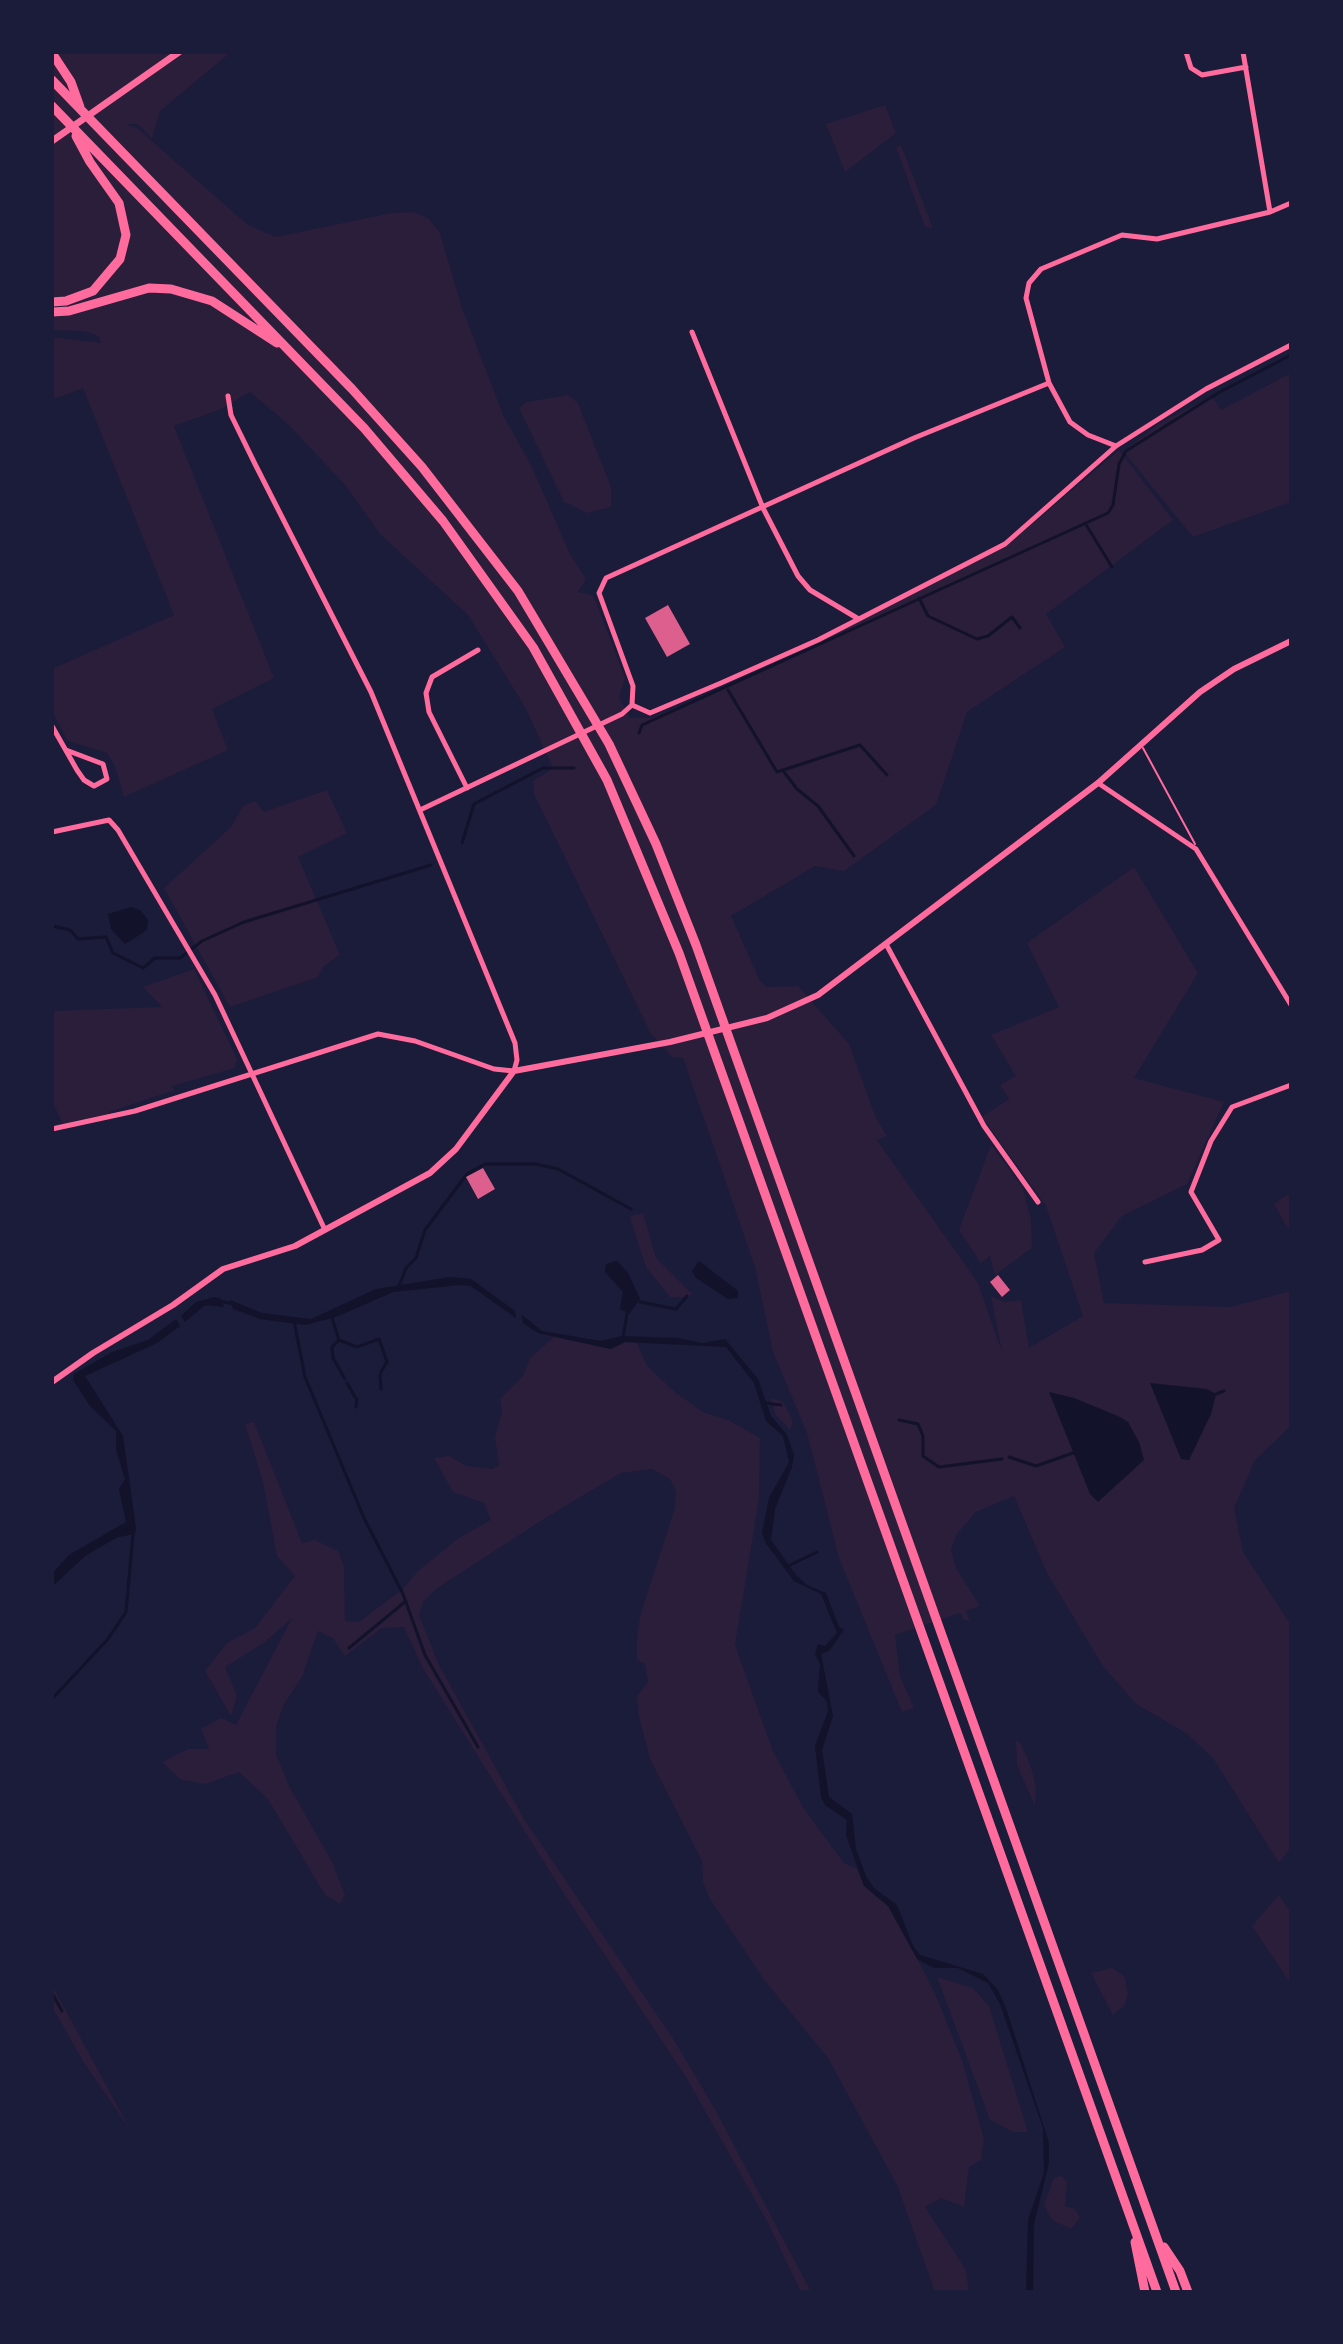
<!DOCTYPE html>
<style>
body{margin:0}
#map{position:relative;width:1343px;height:2344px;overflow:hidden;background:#1b1b3a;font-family:Commissioner,sans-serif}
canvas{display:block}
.frame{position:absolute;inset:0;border:54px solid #1b1b3a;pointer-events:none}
</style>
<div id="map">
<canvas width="1343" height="2344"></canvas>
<div class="frame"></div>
</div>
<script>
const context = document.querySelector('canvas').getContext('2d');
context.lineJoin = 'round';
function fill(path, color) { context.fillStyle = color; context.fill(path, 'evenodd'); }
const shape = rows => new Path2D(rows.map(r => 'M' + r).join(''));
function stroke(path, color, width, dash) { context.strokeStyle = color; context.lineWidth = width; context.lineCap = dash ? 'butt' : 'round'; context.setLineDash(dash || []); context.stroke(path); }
fill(shape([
 [52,52,231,52,160,111,152,139,138,124,126,124,137,128,248,225,276,237,391,213,415,212,429,219,440,233,461,305,504,417,530,463,570,554,586,579,578,592,592,595,596,602,625,678,619,698,630,718,651,718,727,688,1010,543,1119,450,1173,520,1046,614,1065,647,967,712,936,805,844,871,815,866,731,916,760,981,767,987,798,986,849,1044,876,1118,887,1136,877,1140,978,1283,1002,1352,991,1296,1004,1302,1021,1300,1029,1348,1083,1316,1046,1206,982,1117,1009,1099,1000,1085,1016,1076,991,1035,1059,1007,1027,943,1134,867,1198,973,1134,1078,1224,1102,1187,1184,1122,1216,1094,1253,1104,1303,1231,1307,1291,1291,1291,1426,1255,1460,1234,1508,1243,1552,1291,1625,1291,1847,1279,1863,1213,1758,1186,1733,1136,1704,1103,1666,1047,1573,1014,1496,976,1512,957,1534,951,1549,956,1568,980,1606,966,1611,970,1621,964,1620,960,1613,895,1635,900,1676,914,1708,902,1712,839,1558,807,1433,773,1352,755,1267,683,1058,672,1057,651,1034,534,794,533,781,553,768,525,707,468,615,380,534,346,486,289,425,250,392,221,409,174,426,274,678,212,709,228,750,124,797,115,766,107,753,68,741,52,711,52,669,174,615,83,388,52,400,52,337,101,343,98,336,85,331,52,330],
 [885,105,896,133,845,172,826,124],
 [901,145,933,228,925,227,896,147],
 [1291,373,1291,502,1193,537,1123,451,1162,422,1211,396,1221,410],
 [568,395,578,403,611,487,611,507,587,513,564,502,519,408,527,402],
 [327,790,347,833,298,857,340,955,324,966,318,977,230,1007,164,888,231,827,243,806,255,801,264,812],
 [194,969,237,1059,235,1068,172,1086,175,1090,109,1112,110,1118,65,1129,52,1101,52,1011,162,1007,143,987],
 [991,1145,1022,1186,1031,1219,1032,1248,995,1275,990,1256,981,1263,959,1230],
 [1291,1192,1291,1234,1274,1204],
 [643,1213,656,1258,692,1294,689,1297,670,1297,646,1267,631,1221,631,1216],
 [554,1337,611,1349,625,1342,637,1343,647,1366,676,1393,703,1412,730,1421,760,1438,759,1499,735,1645,773,1751,804,1809,844,1863,857,1869,864,1886,888,1906,900,1924,937,1998,963,2063,984,2139,981,2160,969,2167,964,2207,941,2198,925,2207,966,2270,969,2292,935,2292,897,2185,828,2058,765,1981,710,1899,703,1882,702,1861,650,1759,639,1717,637,1696,648,1682,645,1664,637,1660,637,1640,640,1616,675,1508,676,1491,670,1479,652,1469,621,1473,547,1517,436,1589,423,1602,419,1615,439,1665,524,1819,674,2040,716,2111,811,2292,801,2292,768,2223,686,2077,559,1886,424,1670,404,1627,382,1628,345,1656,333,1638,318,1631,302,1677,283,1706,276,1727,276,1754,289,1786,332,1862,345,1895,340,1904,325,1895,268,1799,239,1772,206,1784,181,1780,162,1762,188,1749,209,1749,201,1729,221,1718,236,1725,292,1618,265,1642,225,1667,237,1696,231,1716,205,1671,227,1643,255,1628,295,1576,277,1556,263,1482,245,1424,254,1422,302,1543,315,1540,338,1551,344,1567,345,1621,359,1622,404,1588,418,1571,460,1537,491,1520,484,1503,453,1492,434,1458,449,1456,466,1466,492,1469,499,1465,495,1437,502,1412,500,1399,523,1376,530,1358],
 [771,1398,783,1402,789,1413,793,1421,790,1430,775,1414],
 [1016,1740,1021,1744,1031,1767,1036,1787,1035,1806,1017,1765],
 [1279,1895,1291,1913,1291,1984,1252,1926],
 [1112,1968,1125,1977,1128,1995,1124,2006,1113,2015,1091,1973],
 [937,1977,973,1988,989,2006,1028,2132,1013,2132,990,2120],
 [52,1985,86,2048,131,2131,84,2063,52,2007],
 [1062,2176,1067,2183,1065,2206,1075,2209,1080,2218,1071,2229,1052,2220,1044,2205,1054,2178]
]), '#2a1e3b');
fill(shape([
 [131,907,140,910,148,920,147,930,125,944,111,929,108,914],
 [617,1261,628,1273,640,1299,629,1314,620,1309,623,1292,605,1272,606,1264],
 [699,1261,738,1291,738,1298,728,1299,696,1278,692,1271],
 [450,1277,471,1279,515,1311,516,1318,471,1286,460,1285,393,1292,336,1317,305,1325,260,1319,233,1309,230,1300,262,1313,311,1319,376,1289],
 [215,1297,221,1299,224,1307,205,1305,185,1322,181,1316,196,1302],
 [522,1315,542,1331,601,1341,621,1336,677,1338,703,1343,725,1339,758,1379,771,1416,787,1435,794,1455,792,1467,775,1509,771,1540,796,1575,807,1585,826,1593,839,1627,844,1630,829,1651,821,1654,833,1716,822,1750,829,1797,852,1814,856,1849,866,1876,874,1888,897,1905,913,1946,920,1955,983,1974,998,1990,1007,2011,1049,2143,1049,2163,1034,2224,1033,2292,1026,2292,1028,2220,1044,2173,1043,2128,1000,2004,988,1983,958,1968,934,1968,917,1959,888,1906,864,1886,846,1835,847,1820,825,1805,821,1797,815,1746,828,1711,827,1701,818,1692,820,1664,815,1654,818,1644,825,1646,837,1633,821,1594,794,1581,765,1542,762,1532,769,1498,789,1462,783,1436,766,1421,754,1383,726,1347,625,1342,611,1349,538,1333,523,1323],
 [176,1319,180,1326,157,1343,85,1376,123,1436,136,1528,135,1534,118,1537,85,1556,52,1587,52,1574,69,1555,126,1522,119,1489,125,1479,116,1450,116,1431,90,1406,73,1380,74,1374,112,1352,148,1340],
 [1150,1383,1207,1389,1216,1394,1211,1414,1189,1460,1181,1459],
 [1049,1392,1074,1398,1120,1417,1128,1422,1139,1442,1144,1460,1098,1502,1090,1494]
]), '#12122b');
stroke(shape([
 [1085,523,1112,567],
 [919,598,928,616,977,639,988,636,1012,617,1020,628],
 [728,690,777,772,860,745,887,775],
 [639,733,642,725,1108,513,1113,505,1119,464,1126,451,1218,393,1291,355],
 [784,772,797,789,818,806,854,856],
 [462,843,474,804,543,768,574,768],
 [52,926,70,930,78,939,106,937,113,953,143,968,155,958,180,958,202,941,244,922,431,865],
 [398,1289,406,1268,416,1258,425,1230,467,1174,485,1164,535,1164,558,1169,631,1209],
 [219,1301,235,1304],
 [640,1302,676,1309,687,1296],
 [331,1315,339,1340,332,1347,333,1358,345,1379],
 [294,1321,305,1377,364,1518,403,1594,425,1655,478,1747],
 [623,1337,627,1314],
 [339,1340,357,1347,379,1339,387,1362,381,1372],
 [380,1375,381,1389],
 [347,1383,355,1397],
 [1216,1394,1224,1391],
 [765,1403,781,1405],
 [356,1407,357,1399],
 [899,1420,918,1424,923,1436,923,1456,939,1467,1002,1459],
 [1009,1457,1036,1466,1073,1453],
 [788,1566,817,1552],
 [349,1648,406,1601],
 [52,1699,108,1639,126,1612,133,1534],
 [52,1993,62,2011]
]), '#12122b', 3);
fill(shape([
 [668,605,690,644,667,657,645,618],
 [483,1168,495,1189,478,1199,466,1177],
 [998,1275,1010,1290,1002,1297,990,1282]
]), '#dd5f8e');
stroke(shape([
 [1143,748,1195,844]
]), '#ff6b9d', 2);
stroke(shape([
 [1186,52,1191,68,1202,75,1246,67],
 [1243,52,1270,212],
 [692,332,763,508,798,576,810,590,857,618],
 [1049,383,1070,422,1088,435,1116,446],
 [632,705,650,713,721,683,818,640,1005,544,1116,446,1206,389,1291,345],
 [52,726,77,770,84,780,94,786,107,779,103,764,66,750],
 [1098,783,1196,849,1291,1005],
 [467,788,429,712,426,693,432,677,478,650],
 [420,810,622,714,632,705,633,686,599,593,606,578,914,438,1049,383,1026,298,1029,283,1041,269,1122,235,1157,239,1270,212,1291,203],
 [52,832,109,820,118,830,215,995,325,1230],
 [886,944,984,1126,1038,1202],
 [52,1129,135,1111,378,1034,415,1041,494,1069,514,1071,517,1060,515,1043,371,692,255,464,231,415,228,396],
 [1145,1262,1202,1250,1219,1240,1191,1192,1211,1141,1232,1107,1291,1085]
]), '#ff6b9d', 5);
stroke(shape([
 [52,1382,93,1353,173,1305,223,1269,295,1246,430,1173,456,1149,514,1071,670,1042,767,1018,818,995,1098,783,1200,692,1234,669,1291,641]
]), '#ff6b9d', 6);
stroke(shape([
 [52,141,179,52]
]), '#ff6b9d', 7);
stroke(shape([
 [52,53,71,82,80,107],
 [52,80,352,389,422,467,518,591,609,744,656,844,696,945,1176,2292],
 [52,106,364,428,443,521,533,647,607,780,679,953,1157,2292],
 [52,302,66,301,93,291,120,259,126,235,119,203,90,162,76,136],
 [52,312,69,311,149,288,171,289,212,301,277,343],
 [1135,2242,1145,2292],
 [1164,2247,1180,2271,1188,2292]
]), '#ff6b9d', 9);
</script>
